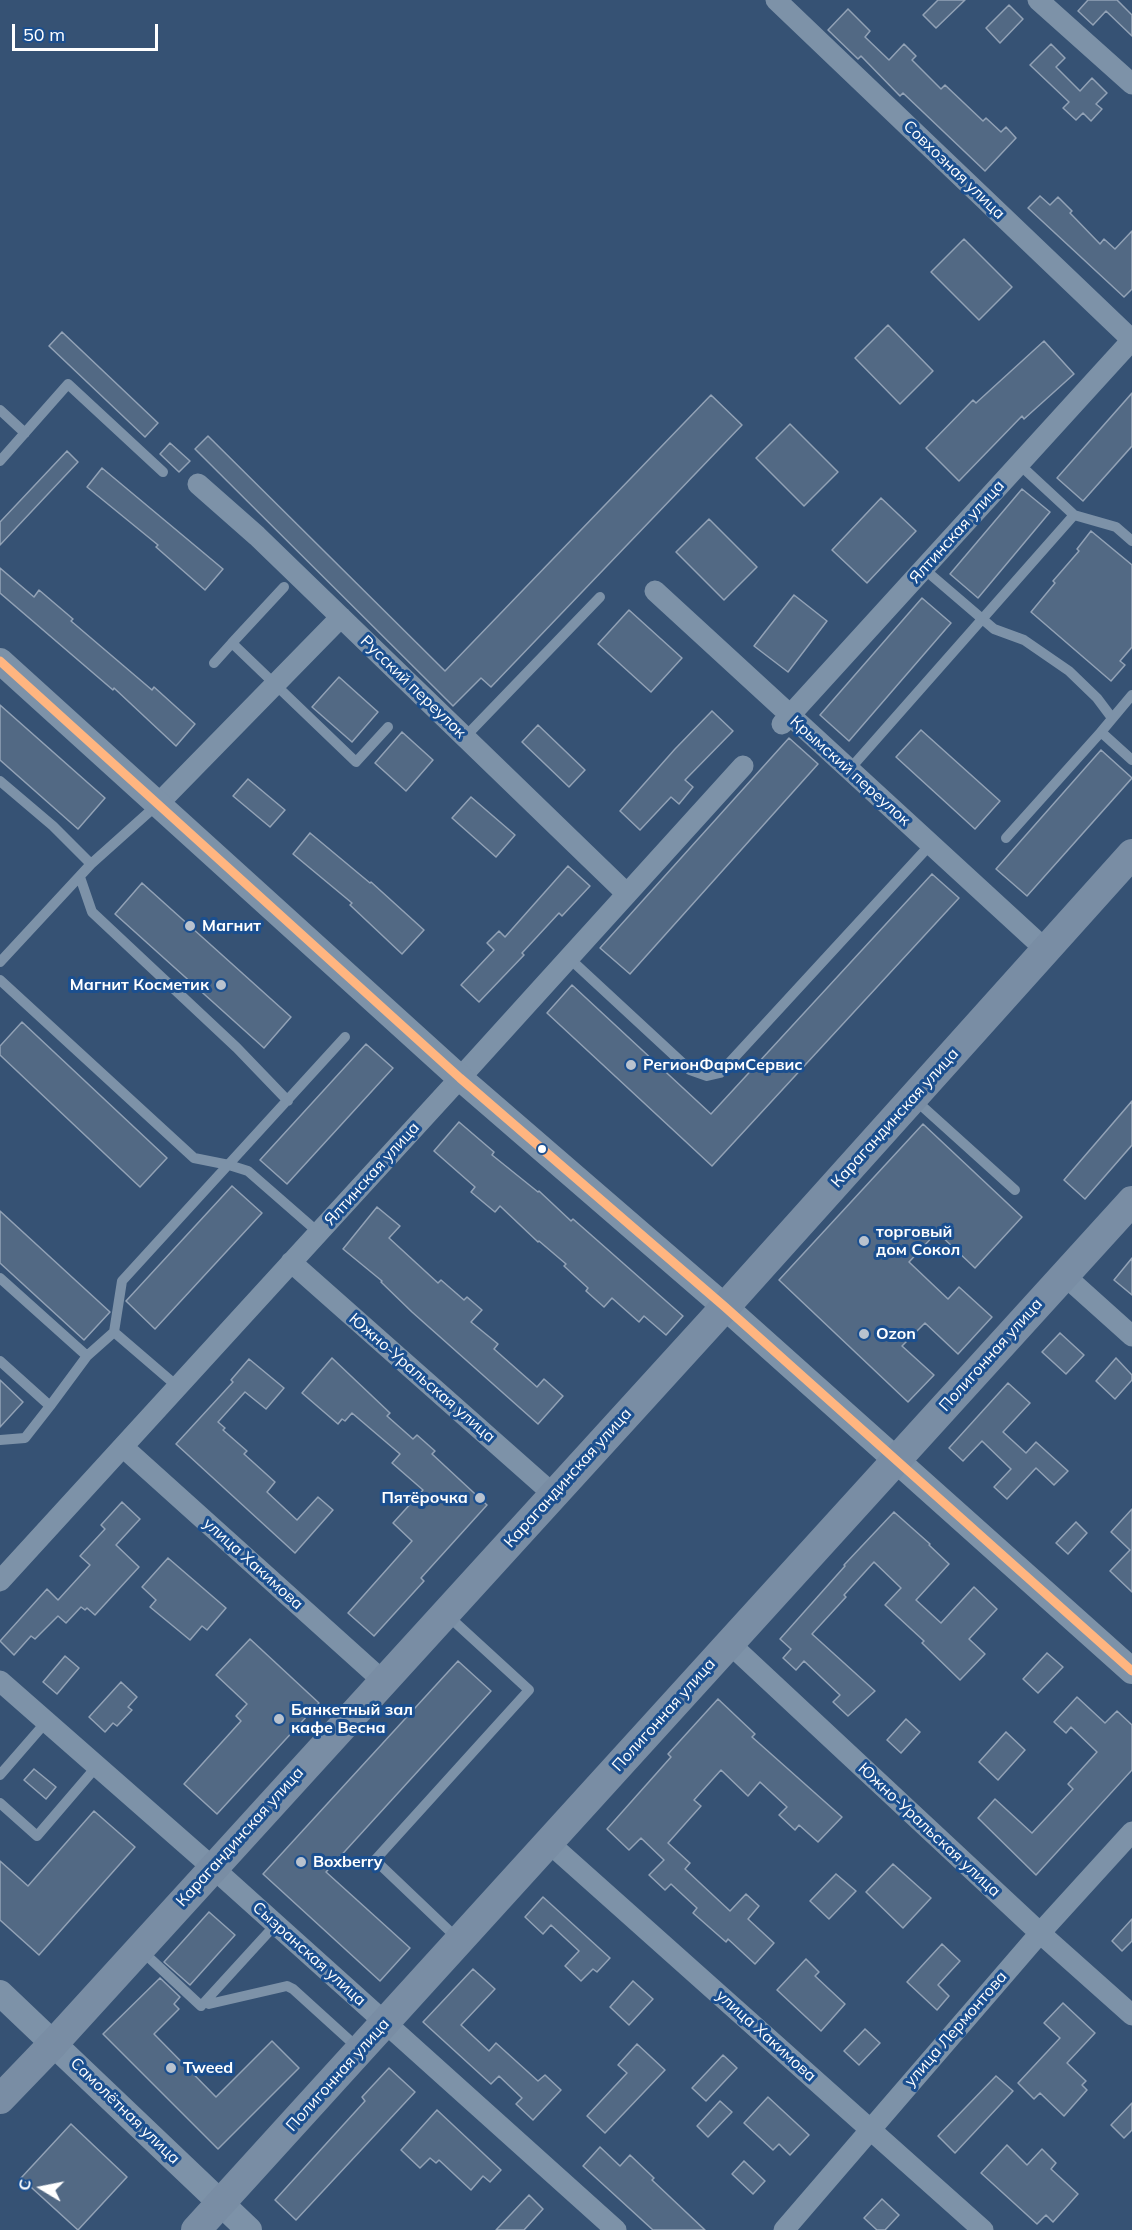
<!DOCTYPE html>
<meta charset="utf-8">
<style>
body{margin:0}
#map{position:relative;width:1132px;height:2230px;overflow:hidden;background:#365274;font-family:Mulish,sans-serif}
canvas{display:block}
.north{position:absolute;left:12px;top:2158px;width:60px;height:60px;-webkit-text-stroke:4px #1b4f8f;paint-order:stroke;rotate:280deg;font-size:16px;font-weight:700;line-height:24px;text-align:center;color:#fff}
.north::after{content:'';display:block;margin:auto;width:21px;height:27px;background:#fff;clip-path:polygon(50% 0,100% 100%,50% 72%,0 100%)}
.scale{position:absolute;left:12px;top:24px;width:146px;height:27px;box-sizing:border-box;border:3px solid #fff;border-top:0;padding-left:8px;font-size:18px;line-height:21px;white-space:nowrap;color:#fff;-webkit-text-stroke:4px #1b4f8f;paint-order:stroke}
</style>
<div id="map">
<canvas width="1132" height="2230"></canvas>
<div class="north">С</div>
<div class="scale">50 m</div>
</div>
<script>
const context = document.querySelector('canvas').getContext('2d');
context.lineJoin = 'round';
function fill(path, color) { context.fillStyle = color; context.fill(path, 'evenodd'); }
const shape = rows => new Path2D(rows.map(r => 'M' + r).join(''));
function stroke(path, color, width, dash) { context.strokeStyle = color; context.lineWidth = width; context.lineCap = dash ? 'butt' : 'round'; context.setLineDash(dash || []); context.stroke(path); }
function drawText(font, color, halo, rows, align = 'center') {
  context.font = font + ' Mulish,sans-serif'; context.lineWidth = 6; context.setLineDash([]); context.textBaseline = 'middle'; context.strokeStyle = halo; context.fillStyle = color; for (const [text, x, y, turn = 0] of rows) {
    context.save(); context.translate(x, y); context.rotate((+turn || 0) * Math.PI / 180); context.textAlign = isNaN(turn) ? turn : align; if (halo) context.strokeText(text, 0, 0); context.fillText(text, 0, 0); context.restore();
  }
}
const building = shape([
 [938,0,965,0,936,28,923,15,938,0],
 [1088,0,1117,0,1132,15,1132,36,1106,11,1093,25,1078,11,1088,0],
 [1009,5,1023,19,1000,43,986,28,1009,5],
 [848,9,870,31,865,37,889,60,904,44,916,56,912,60,941,89,945,85,983,121,986,118,1001,132,1006,127,1016,138,985,171,903,93,900,96,861,56,858,59,828,30,848,9],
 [1051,44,1065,58,1056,67,1080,91,1092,78,1107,93,1096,104,1102,109,1091,121,1083,113,1076,120,1063,108,1069,102,1030,65,1051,44],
 [1040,196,1050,205,1058,197,1072,211,1070,213,1100,244,1104,239,1115,249,1132,231,1132,289,1124,297,1028,208,1040,196],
 [964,239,1012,287,979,320,931,272,964,239],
 [888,325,933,371,900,404,855,358,888,325],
 [62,332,158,423,145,437,49,346,62,332],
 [1044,341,1074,374,1024,419,1022,416,959,481,926,448,973,400,976,403,1044,341],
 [1132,393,1132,446,1083,501,1057,478,1132,393],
 [711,395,742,425,491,687,481,678,453,706,195,449,208,436,445,671,711,395],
 [790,424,838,472,804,506,756,458,790,424],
 [170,443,190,461,179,472,160,454,170,443],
 [67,451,78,462,0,545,0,522,67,451],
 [102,468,223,569,205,590,156,547,158,545,87,487,102,468],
 [1022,489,1050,512,978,598,950,574,1022,489],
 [881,498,916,531,867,583,832,550,881,498],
 [709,519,757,567,724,600,676,552,709,519],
 [1091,531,1132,565,1132,647,1120,661,1125,665,1111,681,1031,612,1055,583,1053,581,1079,551,1077,549,1091,531],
 [0,568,34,597,39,590,73,619,71,621,152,690,154,687,195,724,176,746,114,688,113,690,0,593,0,568],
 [794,595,827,621,788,672,754,646,794,595],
 [922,598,951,623,849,741,820,715,922,598],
 [629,610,682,658,651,692,598,644,629,610],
 [339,677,378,712,352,742,312,707,339,677],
 [0,705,105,798,78,829,0,760,0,705],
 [712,711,733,731,685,780,693,787,679,804,671,797,640,830,620,811,675,749,712,711],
 [538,725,585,770,569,787,522,742,538,725],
 [921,730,1000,801,975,829,896,757,921,730],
 [402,732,433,760,406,791,375,763,402,732],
 [789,738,818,764,630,974,600,948,789,738],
 [1101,750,1132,778,1027,896,996,869,1101,750],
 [248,779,285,810,270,827,233,796,248,779],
 [471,797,515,835,496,857,452,818,471,797],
 [310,833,370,883,371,882,424,930,402,954,350,905,352,903,293,854,310,833],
 [568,866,590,886,562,916,559,913,522,953,524,955,479,1002,461,985,494,950,487,943,499,931,505,937,568,866],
 [932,874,959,898,712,1166,547,1013,572,985,711,1114,932,874],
 [142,883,291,1017,264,1048,115,914,142,883],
 [22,1022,167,1158,140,1187,0,1055,0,1046,22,1022],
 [366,1044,393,1068,287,1184,260,1160,366,1044],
 [1132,1101,1132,1145,1085,1199,1064,1180,1132,1101],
 [459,1122,494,1152,492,1155,538,1192,539,1191,571,1221,573,1219,683,1316,666,1335,644,1316,639,1322,612,1298,604,1307,586,1291,588,1288,564,1266,566,1264,539,1241,538,1242,500,1206,495,1212,471,1192,475,1187,434,1151,459,1122],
 [923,1124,1022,1217,975,1268,937,1232,909,1262,948,1299,959,1287,992,1317,958,1354,925,1323,902,1346,934,1375,908,1402,779,1280,923,1124],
 [232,1186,262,1213,155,1329,126,1301,232,1186],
 [377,1207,400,1226,389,1238,438,1283,441,1280,464,1300,467,1297,482,1310,471,1322,498,1344,494,1349,537,1387,544,1379,563,1396,538,1424,412,1312,381,1282,382,1281,343,1249,377,1207],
 [0,1211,110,1312,84,1340,0,1263,0,1211],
 [1132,1258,1132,1295,1114,1280,1132,1258],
 [1060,1333,1084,1355,1066,1374,1042,1352,1060,1333],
 [332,1358,390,1413,387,1416,413,1439,417,1435,435,1451,432,1454,487,1505,421,1578,424,1581,374,1636,348,1613,412,1541,393,1523,423,1490,392,1463,400,1454,352,1413,345,1421,342,1419,338,1424,302,1393,332,1358],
 [1116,1358,1132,1375,1132,1380,1115,1399,1096,1381,1116,1358],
 [249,1359,284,1388,266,1409,245,1392,218,1422,225,1428,223,1430,247,1451,244,1454,275,1482,267,1492,297,1520,318,1497,333,1510,295,1553,176,1444,233,1382,231,1380,249,1359],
 [0,1380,23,1402,0,1427,0,1380],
 [1008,1383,1030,1403,1003,1432,1026,1453,1036,1442,1068,1471,1054,1485,1036,1468,1007,1499,994,1487,1011,1469,982,1441,963,1461,949,1448,1008,1383],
 [122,1502,140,1519,116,1545,139,1567,95,1615,87,1608,85,1610,81,1607,66,1623,58,1616,35,1639,31,1636,14,1655,0,1641,47,1589,58,1600,90,1565,80,1556,105,1529,101,1525,122,1502],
 [1132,1509,1132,1592,1110,1571,1130,1550,1111,1532,1132,1509],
 [894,1512,930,1544,929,1545,949,1564,916,1600,941,1623,974,1587,997,1609,969,1639,985,1654,960,1680,922,1643,924,1641,885,1605,901,1588,874,1562,844,1595,846,1597,812,1634,875,1691,848,1716,833,1702,840,1695,804,1661,796,1670,783,1658,791,1649,780,1639,845,1566,844,1565,894,1512],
 [1076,1522,1087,1533,1068,1554,1056,1543,1076,1522],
 [168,1558,226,1608,207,1630,202,1626,190,1640,150,1607,156,1600,142,1587,168,1558],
 [250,1639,319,1703,217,1814,184,1784,241,1721,236,1716,247,1704,216,1675,250,1639],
 [1047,1653,1063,1667,1038,1693,1023,1679,1047,1653],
 [65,1656,79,1668,57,1694,43,1682,65,1656],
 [458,1661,491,1691,326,1872,410,1948,380,1981,263,1874,458,1661],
 [121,1682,137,1697,128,1707,132,1710,117,1726,113,1723,105,1732,89,1717,121,1682],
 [1077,1697,1105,1723,1117,1711,1132,1725,1132,1770,1036,1875,978,1818,995,1799,1032,1833,1073,1789,1068,1784,1097,1752,1071,1727,1066,1733,1054,1722,1077,1697],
 [718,1699,755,1734,752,1737,842,1817,818,1842,799,1825,795,1830,779,1815,787,1807,760,1782,748,1796,721,1770,694,1800,701,1806,668,1843,690,1863,685,1869,730,1911,746,1894,759,1906,748,1919,774,1943,755,1964,728,1939,726,1942,693,1913,697,1908,671,1884,665,1890,649,1875,664,1860,641,1838,629,1850,607,1829,671,1757,668,1754,718,1699],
 [906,1719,920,1732,901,1753,887,1740,906,1719],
 [1006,1732,1025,1750,998,1780,979,1762,1006,1732],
 [34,1769,56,1787,46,1799,24,1780,34,1769],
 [94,1811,135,1847,39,1955,0,1920,0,1861,28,1886,94,1811],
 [893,1864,931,1898,903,1928,866,1892,893,1864],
 [836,1874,856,1891,829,1919,810,1901,836,1874],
 [543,1897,610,1958,597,1972,593,1969,581,1981,565,1966,579,1951,551,1925,543,1934,525,1917,543,1897],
 [209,1912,235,1935,190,1985,164,1962,209,1912],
 [1132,1919,1132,1941,1122,1951,1112,1941,1132,1919],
 [942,1944,960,1961,938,1985,949,1996,937,2010,907,1982,942,1944],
 [806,1959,819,1972,815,1976,845,2004,821,2031,777,1990,806,1959],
 [473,1969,495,1989,461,2025,489,2051,496,2043,538,2081,545,2075,561,2090,533,2120,516,2104,522,2098,499,2076,491,2084,423,2022,473,1969],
 [160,1978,180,1997,174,2004,179,2009,154,2034,216,2097,272,2041,299,2068,218,2149,103,2034,160,1978],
 [633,1981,653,1999,629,2025,610,2007,633,1981],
 [1063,2003,1095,2033,1067,2063,1086,2081,1082,2085,1087,2090,1064,2116,1040,2093,1034,2099,1018,2083,1060,2038,1044,2023,1063,2003],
 [865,2029,880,2043,859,2065,844,2051,865,2029],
 [637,2044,665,2070,605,2133,587,2116,627,2073,618,2065,637,2044],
 [723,2055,737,2068,706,2101,692,2088,723,2055],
 [389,2068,415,2092,296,2220,275,2200,365,2101,362,2097,389,2068],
 [996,2076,1013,2091,955,2153,938,2136,996,2076],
 [768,2097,809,2135,790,2155,779,2144,773,2150,744,2123,768,2097],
 [720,2101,732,2112,708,2137,697,2126,720,2101],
 [1132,2103,1132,2130,1124,2138,1111,2125,1132,2103],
 [437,2110,501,2170,490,2182,483,2176,471,2190,439,2160,436,2163,430,2158,420,2168,401,2150,437,2110],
 [71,2124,127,2177,78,2230,21,2178,71,2124],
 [1007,2145,1027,2165,1042,2149,1056,2163,1051,2169,1078,2194,1053,2222,1046,2215,1037,2224,981,2173,1007,2145],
 [600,2147,620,2166,630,2155,654,2178,652,2180,705,2230,653,2230,583,2166,600,2147],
 [744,2161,765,2181,753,2194,732,2174,744,2161],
 [529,2195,543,2209,524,2230,496,2230,529,2195],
 [882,2199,899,2215,885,2230,877,2230,864,2218,882,2199]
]);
fill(building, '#526984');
stroke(building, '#92a2b6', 1.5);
stroke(shape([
 [0,410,25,433],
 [0,461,68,384,163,472],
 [1019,464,1074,515,1116,527,1132,541],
 [924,569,994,629,1024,640,1069,671,1097,698,1112,718],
 [284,587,232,643,356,762,388,727],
 [214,663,232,643],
 [1132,695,1101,732,1132,760],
 [465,737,600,597],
 [849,770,1074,515],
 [0,781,53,826,91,864],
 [1006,838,1101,732],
 [80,877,92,912,237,1048,288,1101],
 [569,958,690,1070,707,1076,720,1073,930,845],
 [0,962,91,864,158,804],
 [0,980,194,1158,229,1165,248,1171,319,1233],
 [913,1098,1015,1190],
 [0,1278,87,1356,50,1406],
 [114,1332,178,1387],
 [87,1356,114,1332,122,1281,345,1037],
 [0,1361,50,1406,25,1438,0,1440],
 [446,1614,529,1690,375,1860,459,1940],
 [0,1775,46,1722],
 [0,1803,37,1836,97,1766],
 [142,1951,201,2006,276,1924],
 [209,2004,287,1986,293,1989,358,2048]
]), '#7d92a8', 10);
stroke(shape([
 [776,0,1132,340],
 [1038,0,1132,84],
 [198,484,257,536,626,893],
 [655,591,1046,950],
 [782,724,1132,340],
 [158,804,341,617],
 [291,1262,553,1494],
 [1064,1275,1132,1336],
 [123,1447,383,1681],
 [0,1581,460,1078,743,766],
 [729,1643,1040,1933,1132,2015],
 [0,1681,212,1867,616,2230],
 [548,1842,983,2230],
 [784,2230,1040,1933,1132,1832]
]), '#7d92a8', 21);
stroke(shape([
 [0,661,460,1078,725,1307,1132,1671],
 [0,1993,249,2230]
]), '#7d92a8', 26);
stroke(shape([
 [0,2099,54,2043,725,1307,1132,854],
 [196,2230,1132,1201]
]), '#798da4', 30);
stroke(shape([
 [0,661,460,1078,725,1307,1132,1671]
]), '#ffb580', 9);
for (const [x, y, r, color] of [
 [190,926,6,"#b9c2ce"],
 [221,985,6,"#b9c2ce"],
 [631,1065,6,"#b9c2ce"],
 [542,1149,5,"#fff"],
 [864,1241,6,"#b9c2ce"],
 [864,1334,6,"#b9c2ce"],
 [480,1498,6,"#b9c2ce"],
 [279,1719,6,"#b9c2ce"],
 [301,1862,6,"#b9c2ce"],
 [171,2068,6,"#b9c2ce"]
]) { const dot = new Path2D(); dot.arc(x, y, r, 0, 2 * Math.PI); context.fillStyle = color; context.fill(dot); stroke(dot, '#1b4f8f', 2); }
drawText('16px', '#fff', '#1b4f8f', [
 ["Совхозная улица",954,170,44],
 ["Ялтинская улица",957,532,-48],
 ["Русский переулок",413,687,44],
 ["Крымский переулок",850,771,42],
 ["Карагандинская улица",895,1118,-48],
 ["Ялтинская улица",372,1174,-48],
 ["Полигонная улица",991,1355,-48],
 ["Южно-Уральская улица",422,1378,41],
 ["Карагандинская улица",568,1478,-48],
 ["улица Хакимова",253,1564,42],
 ["Полигонная улица",664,1715,-48],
 ["Южно-Уральская улица",929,1830,43],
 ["Карагандинская улица",240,1837,-48],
 ["Сызранская улица",309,1954,42],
 ["улица Лермонтова",956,2029,-49],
 ["улица Хакимова",766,2036,42],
 ["Полигонная улица",338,2075,-48],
 ["Самолётная улица",125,2111,44]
]);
drawText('bold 16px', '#fff', '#1b4f8f', [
 ["Магнит",202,926],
 ["Магнит Косметик",209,985,"right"],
 ["РегионФармСервис",643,1065],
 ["торговый",876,1232],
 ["дом Сокол",876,1250],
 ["Ozon",876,1334],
 ["Пятёрочка",468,1498,"right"],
 ["Банкетный зал",291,1710],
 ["кафе Весна",291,1728],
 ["Boxberry",313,1862],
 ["Tweed",183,2068]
], 'left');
</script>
